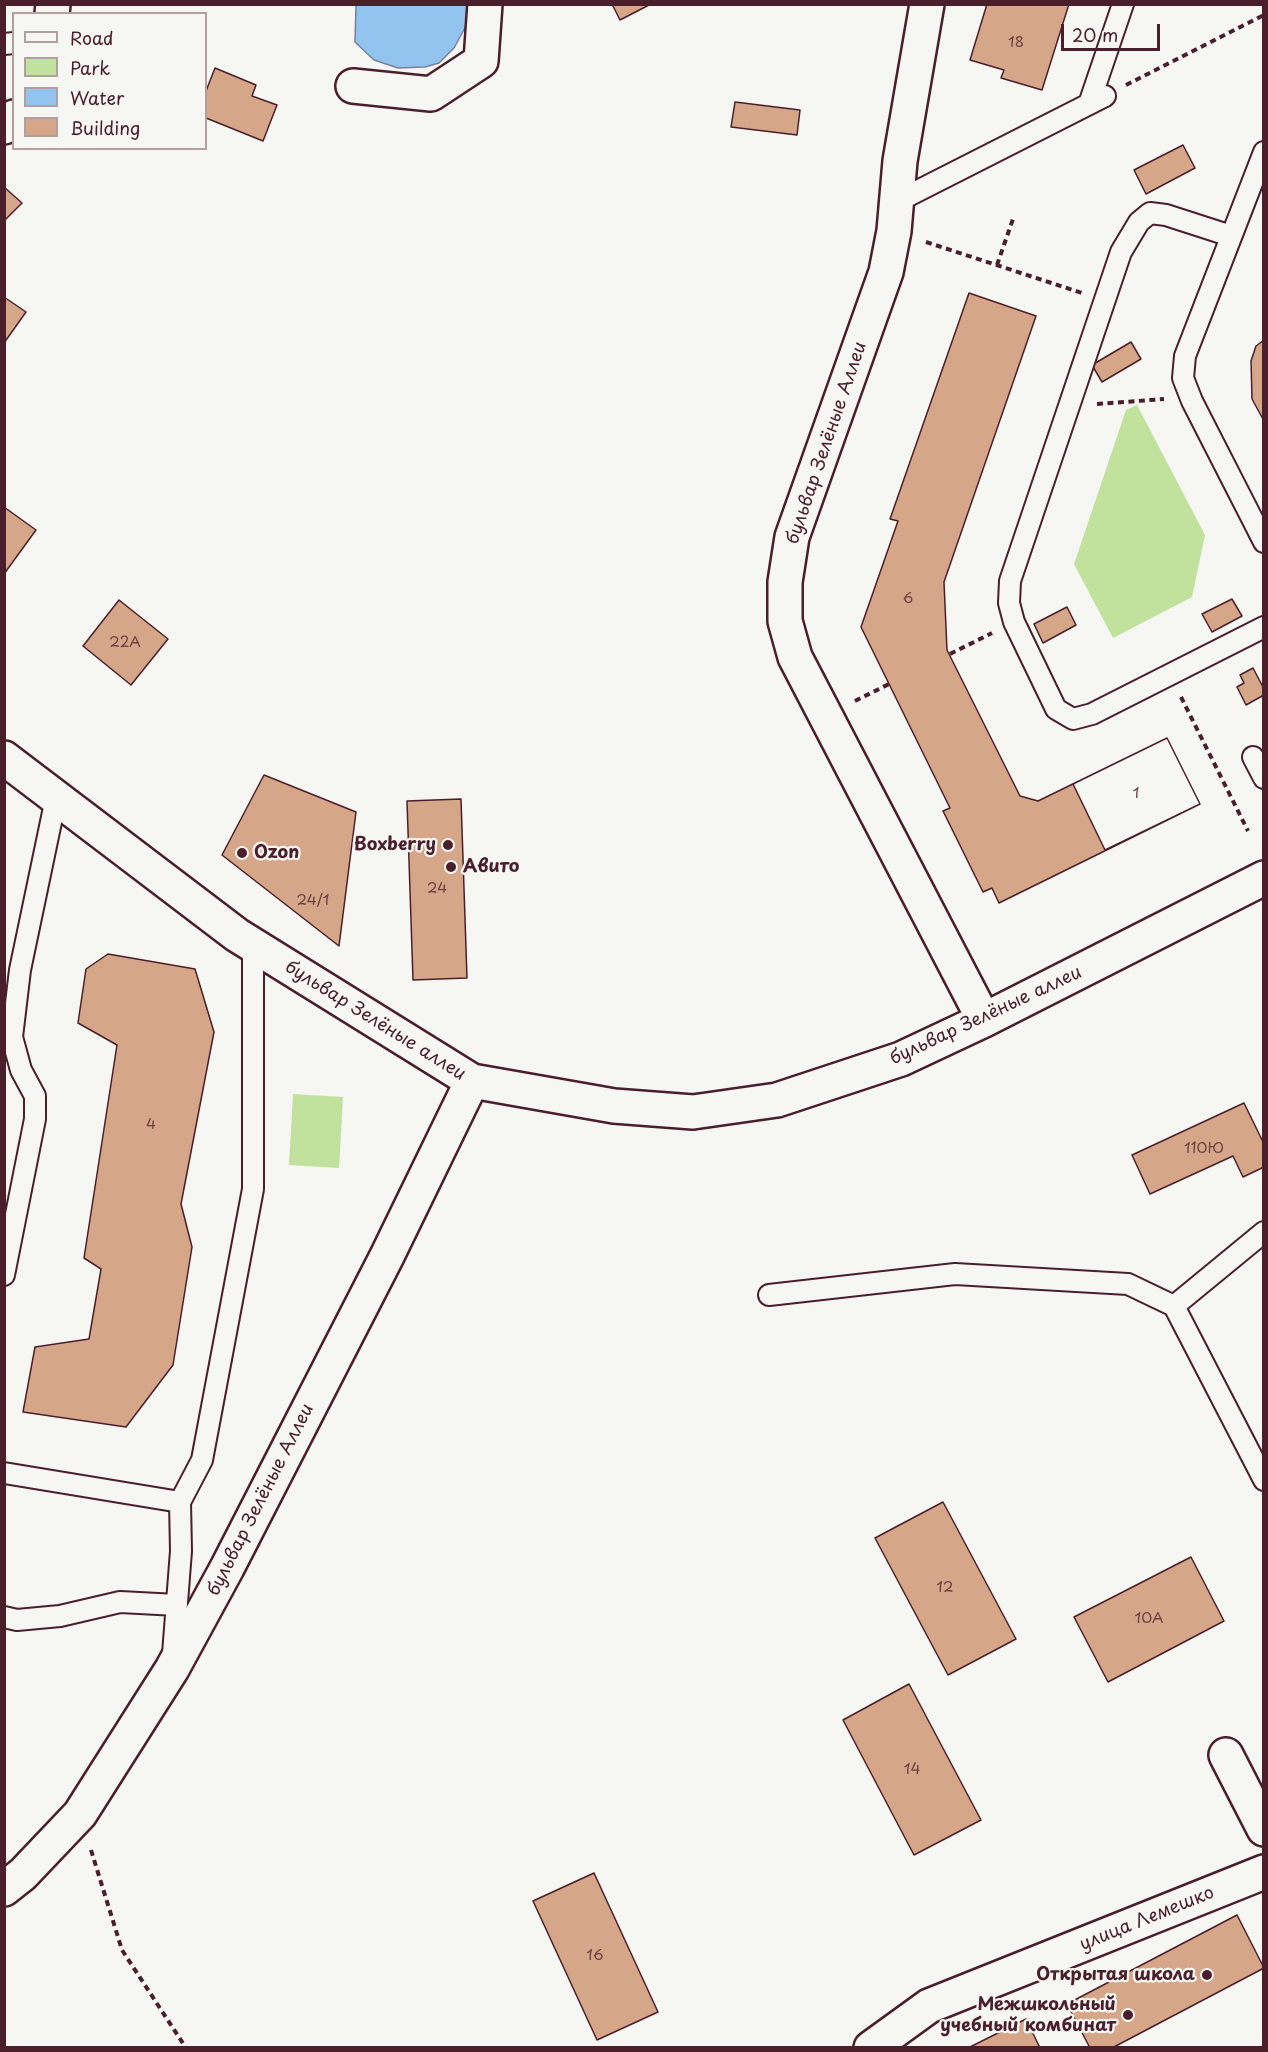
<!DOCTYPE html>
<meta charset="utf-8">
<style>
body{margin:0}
#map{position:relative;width:1268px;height:2052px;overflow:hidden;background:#f6f6f2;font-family:"Playpen Sans",sans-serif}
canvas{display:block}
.frame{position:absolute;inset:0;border:6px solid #4a1f2b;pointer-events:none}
.legend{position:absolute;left:12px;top:12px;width:195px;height:138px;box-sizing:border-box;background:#f6f6f2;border:2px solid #b1a0a2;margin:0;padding:8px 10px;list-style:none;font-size:18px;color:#4a1f2b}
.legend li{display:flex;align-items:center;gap:12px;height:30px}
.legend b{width:30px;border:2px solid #b1a0a2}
.scale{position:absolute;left:1061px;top:24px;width:99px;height:27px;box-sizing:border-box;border:3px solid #4a1f2b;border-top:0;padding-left:8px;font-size:18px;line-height:21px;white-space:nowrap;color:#4a1f2b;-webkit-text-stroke:4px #f6f6f2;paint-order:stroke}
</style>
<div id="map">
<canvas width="1268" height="2052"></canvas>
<div class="frame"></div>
<ul class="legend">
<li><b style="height:8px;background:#f6f6f2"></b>Road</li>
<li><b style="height:16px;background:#c0e29c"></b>Park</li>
<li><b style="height:16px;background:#93c3ef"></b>Water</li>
<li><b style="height:16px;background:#d6a689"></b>Building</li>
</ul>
<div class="scale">20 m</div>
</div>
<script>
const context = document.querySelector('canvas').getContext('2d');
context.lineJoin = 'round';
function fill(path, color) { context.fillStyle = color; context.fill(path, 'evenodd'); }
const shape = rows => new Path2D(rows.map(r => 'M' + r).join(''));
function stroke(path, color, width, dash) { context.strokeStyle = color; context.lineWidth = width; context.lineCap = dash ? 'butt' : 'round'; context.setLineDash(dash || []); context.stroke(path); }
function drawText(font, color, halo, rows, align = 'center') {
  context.font = font + ' "Playpen Sans",sans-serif'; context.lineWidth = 4.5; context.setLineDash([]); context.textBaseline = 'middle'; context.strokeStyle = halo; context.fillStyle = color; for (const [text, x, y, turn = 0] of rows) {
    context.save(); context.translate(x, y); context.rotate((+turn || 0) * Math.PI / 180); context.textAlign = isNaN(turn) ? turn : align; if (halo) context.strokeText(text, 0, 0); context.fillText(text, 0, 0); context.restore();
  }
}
fill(shape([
 [1137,405,1205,535,1192,597,1113,638,1074,564,1126,410],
 [293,1094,343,1097,339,1168,289,1165]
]), '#c0e29c');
const water = shape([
 [356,5,471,5,467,24,454,48,439,63,425,67,398,68,374,60,355,42,356,5]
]);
fill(water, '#93c3ef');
stroke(water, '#7681a1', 1.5);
const building = shape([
 [612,4,651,4,620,20,612,4],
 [987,4,1069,4,1042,90,1001,78,1004,70,970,60,987,4],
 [215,68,256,85,252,96,277,105,263,141,206,118,206,91,215,68],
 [735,102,800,110,797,135,731,127,735,102],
 [1183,145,1195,168,1146,194,1134,170,1183,145],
 [4,187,22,203,4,221,4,187],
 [969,293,1036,316,944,582,947,650,1020,796,1038,801,1167,738,1200,804,999,903,992,888,983,892,943,811,950,808,861,627,898,521,890,519,969,293],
 [4,297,26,312,4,343,4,297],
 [1264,340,1264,421,1252,399,1251,361,1256,346,1264,340],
 [1131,342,1141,359,1102,382,1092,365,1131,342],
 [4,507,36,530,4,574,4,507],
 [1232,599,1242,616,1212,632,1202,614,1232,599],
 [119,600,168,639,131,685,83,646,119,600],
 [1067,607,1076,625,1043,643,1034,624,1067,607],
 [1253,668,1264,689,1264,695,1246,705,1237,687,1244,683,1240,675,1253,668],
 [1167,738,1200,804,1105,850,1073,784,1167,738],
 [264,775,356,812,339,946,222,855,264,775],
 [461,799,467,978,413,980,407,801,461,799],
 [108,954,195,969,214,1032,181,1204,192,1247,173,1365,126,1427,23,1412,35,1347,89,1339,101,1269,84,1258,117,1045,78,1023,86,969,108,954],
 [1244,1103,1264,1144,1264,1167,1243,1177,1233,1156,1150,1194,1132,1155,1244,1103],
 [943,1502,1016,1639,948,1675,875,1538,943,1502],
 [1191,1557,1224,1621,1108,1682,1074,1617,1191,1557],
 [909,1684,981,1820,914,1855,843,1720,909,1684],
 [594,1873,658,2012,597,2040,533,1901,594,1873],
 [1237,1915,1264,1968,1112,2048,1090,2048,1067,2004,1237,1915],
 [1026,2019,1040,2048,968,2048,1026,2019]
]);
fill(building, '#d6a689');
stroke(building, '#4a1f2b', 1.5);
const lane = shape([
 [4,44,14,43],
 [1089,104,1123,4],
 [1264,152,1185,356,1183,378,1192,401,1264,542],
 [898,201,1105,96],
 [1231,236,1166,215,1150,213,1139,222,1121,252,1010,581,1009,603,1014,622,1056,709,1073,719,1092,714,1264,627],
 [1253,757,1264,778],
 [4,1275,35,1119,35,1096,21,1070,12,1037,20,970,56,798],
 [769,1295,955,1274,1128,1284,1174,1306,1264,1480],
 [1174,1306,1264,1232],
 [4,1473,180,1502,181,1551,173,1654],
 [180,1502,202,1460,253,1189,253,945],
 [4,1617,17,1620,60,1616,120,1602,177,1605]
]);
const street = shape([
 [927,4,900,161,894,231,886,272,792,537,785,582,785,621,795,657,984,1020],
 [52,14,53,4],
 [353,86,431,94,481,61,485,4],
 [4,127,14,117],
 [4,758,237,935,472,1081,614,1106,693,1112,777,1100,901,1059,984,1020,1264,878],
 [1226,1755,1264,1829],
 [4,1889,23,1874,80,1814,172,1669,227,1568,387,1256,472,1081],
 [871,2048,929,2006,1264,1872]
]);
stroke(lane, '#4a1f2b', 24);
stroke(street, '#4a1f2b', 38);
stroke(shape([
 [1126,85,1264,15],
 [926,242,1082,293],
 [997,265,1014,216],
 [1097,404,1164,399],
 [950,654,992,633],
 [1181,697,1248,831],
 [855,701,889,684],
 [91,1850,122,1950,186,2048]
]), '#4a1f2b', 4, [6, 4.5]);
stroke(lane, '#f6f6f2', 20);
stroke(street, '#f6f6f2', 33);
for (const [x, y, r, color] of [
 [448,845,6,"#4a1f2b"],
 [242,853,6,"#4a1f2b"],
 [451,867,6,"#4a1f2b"],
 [1207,1975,6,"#4a1f2b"],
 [1128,2015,6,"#4a1f2b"]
]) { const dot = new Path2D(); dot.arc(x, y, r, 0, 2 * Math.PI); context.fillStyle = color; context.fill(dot); stroke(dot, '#f6f6f2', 2); }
drawText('15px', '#6d4142', null, [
 ["18",1016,43],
 ["6",908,599],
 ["22А",125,643],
 ["1",1136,794],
 ["24",437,889],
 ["24/1",313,901],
 ["4",151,1125],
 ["110Ю",1204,1149],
 ["12",945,1588],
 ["10А",1149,1619],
 ["14",912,1770],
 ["16",595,1956]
]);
drawText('18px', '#4a1f2b', '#f6f6f2', [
 ["бульвар Зелёные Аллеи",827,443,-71],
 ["бульвар Зелёные аллеи",986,1016,-25],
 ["бульвар Зелёные аллеи",375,1021,32],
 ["бульвар Зелёные Аллеи",261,1500,-63],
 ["улица Лемешко",1147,1919,-22]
]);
drawText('bold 18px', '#4a1f2b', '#f6f6f2', [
 ["Boxberry",436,845],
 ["Ozon",254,853,"left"],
 ["Авито",463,867,"left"],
 ["Открытая школа",1195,1975],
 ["Межшкольный",1116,2005],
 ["учебный комбинат",1116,2026]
], 'right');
</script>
